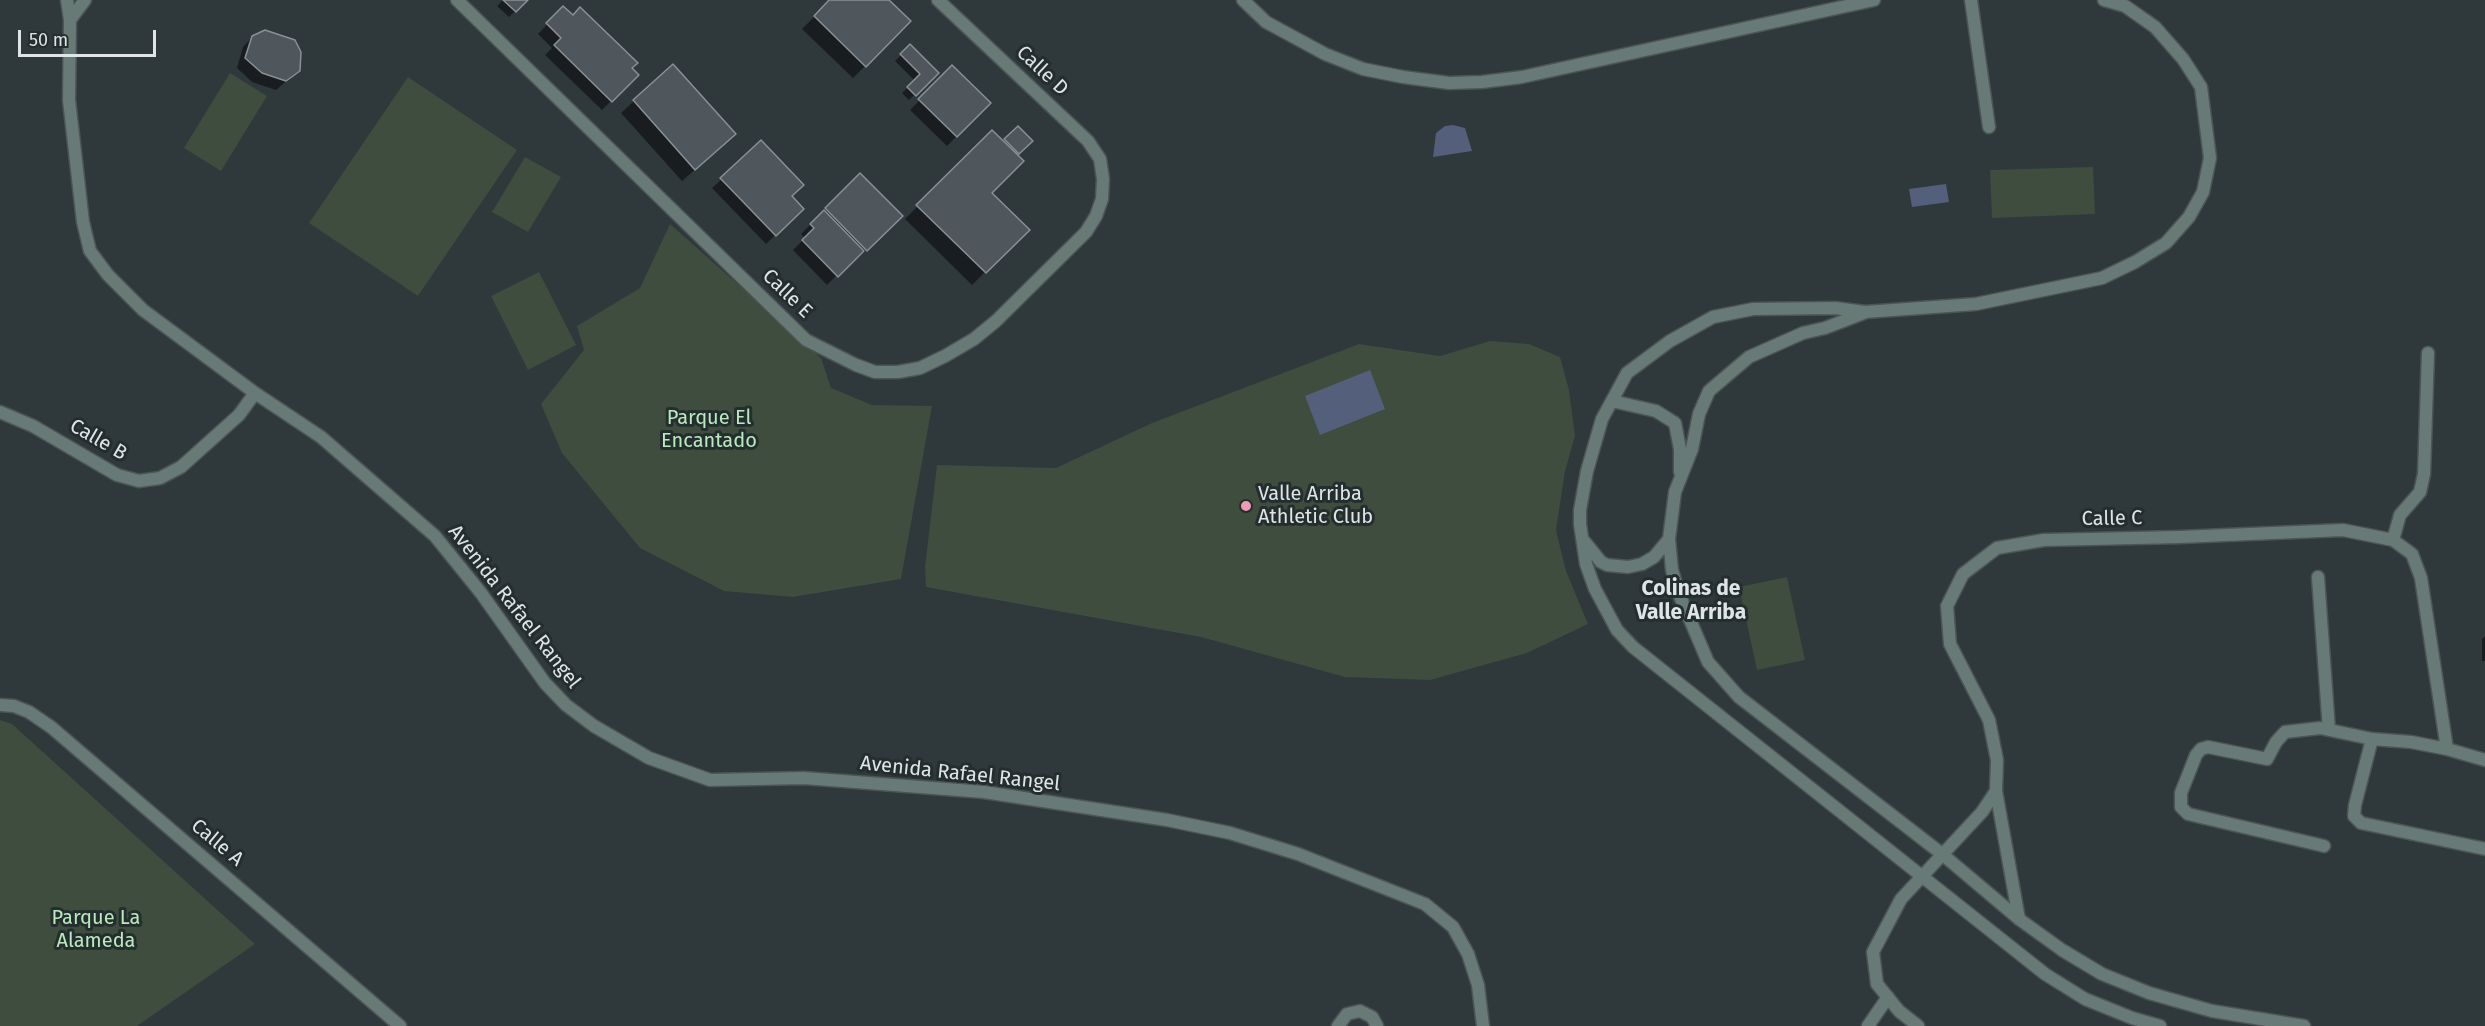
<!DOCTYPE html>
<style>
body{margin:0}
#map{position:relative;width:2485px;height:1026px;overflow:hidden;background:#2f383a;font-family:"Fira Sans",sans-serif}
canvas{display:block}
.scale{position:absolute;left:18px;top:30px;width:138px;height:27px;box-sizing:border-box;border:3px solid #dfe5e6;border-top:0;padding-left:8px;font-size:18px;line-height:21px;white-space:nowrap;color:#dfe5e6;-webkit-text-stroke:4px #252e2f;paint-order:stroke}
</style>
<div id="map">
<canvas width="2485" height="1026"></canvas>
<div class="scale">50 m</div>
</div>
<script>
const context = document.querySelector('canvas').getContext('2d');
context.lineJoin = 'round';
function fill(path, color) { context.fillStyle = color; context.fill(path, 'evenodd'); }
const shape = rows => new Path2D(rows.map(r => 'M' + r).join(''));
function stroke(path, color, width, dash) { context.strokeStyle = color; context.lineWidth = width; context.lineCap = dash ? 'butt' : 'round'; context.setLineDash(dash || []); context.stroke(path); }
function drawText(font, color, halo, rows, align = 'center') {
  context.font = font + ' "Fira Sans",sans-serif'; context.lineWidth = 6; context.setLineDash([]); context.textBaseline = 'middle'; context.strokeStyle = halo; context.fillStyle = color; for (const [text, x, y, turn = 0] of rows) {
    context.save(); context.translate(x, y); context.rotate((+turn || 0) * Math.PI / 180); context.textAlign = isNaN(turn) ? turn : align; if (halo) context.strokeText(text, 0, 0); context.fillText(text, 0, 0); context.restore();
  }
}
fill(shape([
 [230,73,267,96,221,171,184,148],
 [408,77,517,150,418,296,309,223],
 [525,157,561,177,528,232,492,212],
 [2093,167,2095,214,1992,218,1990,170],
 [670,224,821,358,831,388,872,405,932,406,901,579,793,597,724,591,640,548,562,453,541,404,584,350,577,326,640,288],
 [539,272,576,345,528,370,491,296],
 [1490,341,1529,344,1560,357,1569,390,1575,436,1565,471,1556,530,1566,571,1588,624,1527,653,1430,680,1345,677,1201,637,926,587,925,567,937,465,1056,468,1152,423,1359,344,1440,356],
 [1787,577,1805,660,1757,670,1739,587],
 [0,720,12,724,255,944,137,1026,0,1026]
]), '#3e4d3e');
fill(shape([
 [1453,125,1465,128,1472,151,1433,157,1436,133,1445,126],
 [1946,184,1949,202,1912,207,1909,189],
 [1370,370,1385,409,1320,435,1305,396]
]), '#545f7c');
fill(shape([
 [503,0,526,0,509,17,497,6],
 [831,0,886,0,909,22,853,78,802,29],
 [563,8,637,75,602,110,545,55,552,48,538,34],
 [252,37,299,70,276,90,252,82,237,68,243,47],
 [910,46,937,73,909,100,902,93,915,81,895,61],
 [952,68,989,103,947,146,910,110],
 [634,101,721,147,682,181,621,113],
 [1018,128,1031,141,1016,156,990,193,1027,230,972,285,905,219,992,132,1003,143],
 [860,175,901,216,857,259,855,257,827,285,793,250,805,238,801,234],
 [722,179,790,197,802,209,766,244,712,188],
 [2485,636,2485,661,2482,661,2482,639]
]), '#0007');
const building = shape([
 [503,0,528,0,516,12,503,0],
 [829,0,889,0,911,21,866,67,814,16,829,0],
 [563,6,573,15,580,7,638,63,632,68,639,75,612,102,554,45,561,38,546,23,563,6],
 [265,30,295,40,301,52,300,71,286,81,262,73,245,58,252,36,265,30],
 [910,44,939,73,916,96,907,87,920,74,900,54,910,44],
 [673,64,736,134,695,170,633,100,673,64],
 [952,65,991,103,957,137,918,99,952,65],
 [1018,126,1033,141,1019,154,1004,139,1018,126],
 [992,130,1024,161,992,193,1030,230,986,273,916,205,992,130],
 [761,140,804,185,792,196,804,209,776,236,720,178,761,140],
 [860,173,903,216,867,251,825,208,860,173],
 [824,210,864,251,838,277,802,240,814,228,810,224,824,210]
]);
fill(building, '#50575c');
stroke(building, '#899197', 1.5);
const minor = shape([
 [67,0,70,20,69,100,83,222,90,251,108,275,143,310,255,393,321,437,435,536,481,593,545,683,566,705,594,726,649,758,710,780,804,778,984,792,1167,820,1230,833,1298,854,1425,904,1453,927,1468,954,1478,985,1483,1026],
 [457,0,806,340,856,365,875,372,898,372,920,368,945,356,974,339,996,321,1086,232,1096,216,1102,199,1103,179,1100,159,1088,141,938,0],
 [1971,0,1989,127],
 [70,20,85,0],
 [0,412,33,426,117,475,139,481,160,478,181,467,239,415,255,393],
 [2393,540,2400,515,2420,492,2424,474,2428,353],
 [2318,577,2329,730],
 [0,705,14,706,29,712,51,727,400,1026],
 [2372,739,2355,805,2354,816,2361,823,2485,849],
 [2324,846,2188,814,2181,807,2181,793,2196,755,2201,749,2208,747,2267,759,2276,742,2285,732,2320,728,2372,739,2411,742,2447,749],
 [2019,919,1996,791,1997,760,1989,720,1950,644,1947,606,1963,574,1997,548,2044,540,2180,537,2343,530,2393,540,2412,554,2421,578,2447,749,2485,760],
 [1338,1026,1347,1014,1360,1011,1372,1017,1377,1026],
 [1868,1026,1888,997],
 [1918,1026,1899,1011,1877,984,1873,952,1901,899,1982,812,1996,791]
]);
const tertiary = shape([
 [1243,0,1266,22,1325,54,1363,69,1403,77,1449,83,1482,82,1522,77,1874,0],
 [2104,0,2125,6,2155,27,2183,59,2201,87,2210,158,2203,192,2189,217,2166,243,2135,262,2102,278,1976,304,1865,312,1835,308,1753,309,1713,317,1670,341,1627,373,1602,419,1587,471,1580,510,1580,524,1586,564,1595,589,1617,630,1633,647,2045,974,2085,999,2132,1018,2160,1026],
 [1864,313,1825,328,1803,333,1749,357,1709,391,1699,414,1692,449,1675,492,1669,539,1672,570,1679,594,1708,662,1739,697,1942,854,2019,919,2062,950,2102,974,2149,993,2212,1011,2304,1026],
 [1612,401,1656,411,1675,423,1680,449,1680,472],
 [1584,541,1601,562,1607,565,1628,567,1642,564,1654,557,1669,539]
]);
stroke(minor, '#4b5456', 15);
stroke(tertiary, '#4b5456', 15);
stroke(minor, '#687a75', 12);
stroke(tertiary, '#687a75', 12);
for (const [x, y, r, color] of [
 [1246,506,6,"#f09ab6"]
]) { const dot = new Path2D(); dot.arc(x, y, r, 0, 2 * Math.PI); context.fillStyle = color; context.fill(dot); stroke(dot, '#252e2f', 2); }
drawText('20px', '#dfe5e6', '#252e2f', [
 ["Calle D",1042,71,43],
 ["Calle E",787,294,44],
 ["Calle B",98,440,30],
 ["Calle C",2112,519,-1],
 ["Avenida Rafael Rangel",514,607,52],
 ["Avenida Rafael Rangel",960,774,6],
 ["Calle A",217,843,40]
]);
drawText('20px', '#b9e9bc', '#252e2f', [
 ["Parque El",709,418],
 ["Encantado",709,441],
 ["Parque La",96,918],
 ["Alameda",96,941]
]);
drawText('20px', '#dfe5e6', '#252e2f', [
 ["Valle Arriba",1258,494],
 ["Athletic Club",1258,517]
], 'left');
drawText('bold 21px', '#dfe5e6', '#252e2f', [
 ["Colinas de",1691,589],
 ["Valle Arriba",1691,613]
]);
</script>
